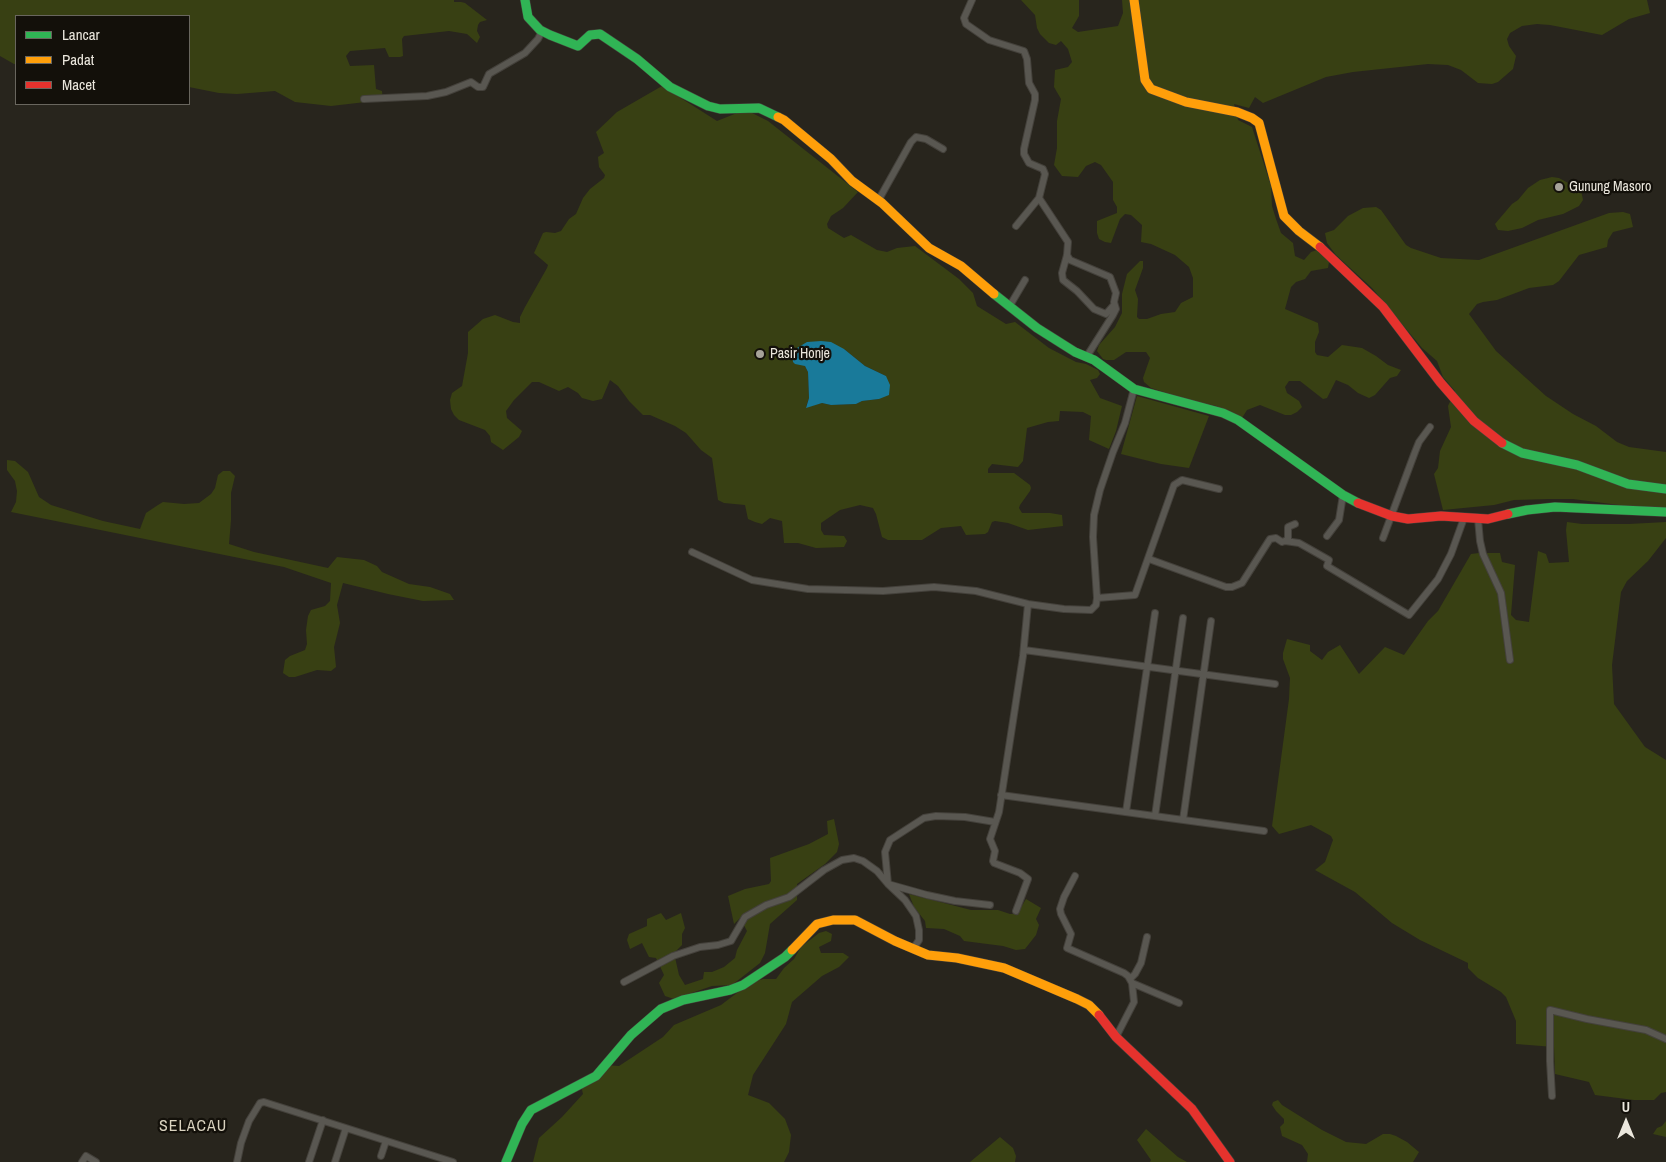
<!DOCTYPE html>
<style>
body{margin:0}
#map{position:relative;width:1666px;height:1162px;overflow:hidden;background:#28251d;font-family:"Archivo Narrow",sans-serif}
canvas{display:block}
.legend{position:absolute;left:15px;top:15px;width:175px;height:90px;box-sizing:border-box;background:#13100a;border:1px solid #69665e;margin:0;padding:6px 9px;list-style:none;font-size:15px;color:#ebe7dd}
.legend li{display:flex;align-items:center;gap:10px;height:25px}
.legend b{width:25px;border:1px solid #69665e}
.north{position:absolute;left:1601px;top:1097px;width:50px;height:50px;-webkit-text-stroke:4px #13100a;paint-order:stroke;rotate:0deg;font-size:14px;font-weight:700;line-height:20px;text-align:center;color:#ebe7dd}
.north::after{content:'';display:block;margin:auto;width:18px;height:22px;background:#ebe7dd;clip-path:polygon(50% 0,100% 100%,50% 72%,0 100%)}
</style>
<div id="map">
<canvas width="1666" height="1162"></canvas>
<ul class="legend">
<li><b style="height:6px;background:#30b455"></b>Lancar</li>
<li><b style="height:6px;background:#ff9f0a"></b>Padat</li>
<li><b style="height:6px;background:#e5322d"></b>Macet</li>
</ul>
<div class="north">U</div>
</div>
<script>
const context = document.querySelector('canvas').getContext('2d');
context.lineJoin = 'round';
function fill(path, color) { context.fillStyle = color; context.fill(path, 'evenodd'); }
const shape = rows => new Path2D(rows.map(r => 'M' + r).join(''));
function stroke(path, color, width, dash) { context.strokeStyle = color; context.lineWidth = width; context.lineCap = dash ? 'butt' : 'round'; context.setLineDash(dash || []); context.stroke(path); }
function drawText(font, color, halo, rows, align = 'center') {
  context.font = font + ' "Archivo Narrow",sans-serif'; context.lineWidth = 4.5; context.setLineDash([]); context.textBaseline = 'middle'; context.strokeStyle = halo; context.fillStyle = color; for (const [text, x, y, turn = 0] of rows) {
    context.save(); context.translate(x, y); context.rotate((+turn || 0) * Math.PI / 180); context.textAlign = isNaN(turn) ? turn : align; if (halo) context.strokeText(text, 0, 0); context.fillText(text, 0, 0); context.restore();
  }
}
fill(shape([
 [0,0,454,0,454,2,461,2,465,3,487,20,480,22,478,25,477,31,480,37,477,43,467,34,449,31,404,36,402,39,403,56,400,57,389,57,385,48,350,51,346,56,350,66,374,65,376,89,382,91,383,100,331,106,295,102,275,91,237,94,219,93,189,87,189,16,16,16,16,64,14,64,0,56],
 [1021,0,1079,0,1079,16,1072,28,1078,32,1118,26,1123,13,1122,0,1647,0,1650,13,1629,19,1602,35,1550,25,1537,24,1522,26,1510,33,1507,39,1509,46,1516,56,1513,69,1498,82,1492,84,1478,83,1461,70,1448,65,1428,64,1353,72,1326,77,1263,103,1255,97,1249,108,1234,104,1238,120,1252,127,1271,186,1272,206,1276,219,1281,233,1293,243,1295,256,1304,260,1311,252,1317,250,1329,262,1328,268,1311,271,1305,279,1296,282,1291,287,1285,309,1318,323,1319,332,1315,342,1315,352,1317,355,1328,357,1342,345,1362,348,1376,356,1388,365,1401,370,1397,376,1390,378,1375,395,1369,398,1358,393,1348,385,1336,380,1327,398,1323,399,1300,381,1289,381,1285,387,1287,393,1299,401,1302,407,1297,412,1291,415,1285,415,1260,405,1247,410,1242,418,1216,406,1189,400,1151,388,1144,382,1143,378,1150,358,1146,352,1126,352,1114,360,1106,360,1103,359,1097,351,1099,345,1115,327,1122,313,1122,294,1127,274,1140,261,1143,261,1143,268,1135,290,1138,299,1137,317,1139,319,1147,319,1161,314,1175,312,1181,303,1193,297,1193,278,1189,267,1175,255,1151,244,1141,242,1142,225,1131,215,1125,214,1120,219,1111,243,1105,242,1099,239,1097,233,1097,221,1117,213,1117,207,1113,200,1113,182,1101,165,1095,162,1086,166,1078,177,1062,176,1054,165,1057,148,1057,121,1061,99,1054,87,1055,70,1068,67,1072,62,1068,49,1061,41,1056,45,1049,43,1040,34,1037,28,1035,15],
 [662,86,717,121,737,113,752,113,768,121,858,192,843,208,831,216,827,224,828,228,844,238,851,235,877,250,887,252,897,248,915,246,959,279,973,293,977,306,1006,324,1015,322,1049,348,1076,362,1086,364,1098,370,1100,374,1097,378,1090,380,1100,398,1122,406,1116,431,1109,449,1089,440,1091,416,1083,412,1060,411,1059,421,1048,422,1027,428,1023,461,1018,467,992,464,988,469,988,473,1014,473,1030,485,1031,488,1030,491,1020,505,1019,508,1022,513,1050,513,1062,515,1063,526,1028,530,1008,523,995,521,992,522,988,532,985,534,966,535,961,526,941,528,922,540,888,540,882,537,876,514,873,508,860,505,840,510,821,523,821,530,824,535,844,536,847,541,844,547,816,548,798,543,784,543,782,521,770,518,762,524,755,522,748,519,745,505,724,503,718,500,712,458,701,450,686,433,675,426,650,415,643,415,629,401,618,386,610,380,602,399,593,401,582,398,578,393,568,387,559,391,539,382,532,382,514,400,506,411,507,418,522,431,519,437,503,450,491,442,490,436,485,430,459,420,454,415,451,409,450,400,452,393,462,386,468,353,468,332,483,319,495,315,513,322,520,323,520,317,525,307,547,268,548,265,534,253,543,233,546,232,555,233,561,231,569,219,576,214,583,198,590,189,604,178,605,175,599,167,598,157,604,153,596,132,617,112],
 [844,349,865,366,886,376,879,399,862,401,856,404,831,405,822,403,806,407,809,398,808,372,805,366],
 [1552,177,1559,178,1581,190,1583,200,1579,206,1563,214,1538,220,1522,228,1508,231,1498,230,1495,224,1512,204,1518,200,1528,188,1540,180],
 [1376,207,1381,210,1406,245,1411,248,1441,258,1479,260,1609,213,1623,212,1630,214,1633,227,1613,232,1608,240,1607,247,1579,255,1559,281,1553,285,1529,288,1497,300,1483,302,1477,304,1469,314,1496,351,1546,396,1573,414,1596,426,1617,442,1629,447,1666,452,1666,507,1642,508,1573,499,1549,499,1514,500,1494,505,1443,510,1434,474,1438,468,1440,451,1451,427,1448,406,1455,391,1443,377,1437,361,1422,348,1372,288,1336,255,1327,243,1325,233,1334,230,1348,216,1363,208],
 [1137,396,1209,416,1189,468,1161,464,1121,454],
 [7,460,15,461,28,472,39,497,51,505,103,521,140,529,146,513,158,505,163,502,184,504,199,503,211,494,215,488,218,475,223,471,230,471,235,476,231,493,231,520,229,544,254,552,328,568,337,557,364,560,377,566,382,572,409,584,430,587,450,594,454,600,423,601,388,594,343,583,337,605,340,623,334,647,336,667,331,671,317,670,295,677,289,677,283,673,285,660,290,656,305,650,307,644,306,630,308,616,311,610,325,606,330,601,331,583,284,567,11,512,16,502,17,491,15,481,7,470],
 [1567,522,1582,524,1629,524,1666,522,1666,538,1648,561,1627,581,1621,592,1612,665,1614,704,1645,747,1666,760,1666,1092,1661,1093,1654,1100,1634,1100,1595,1095,1589,1082,1555,1074,1554,1047,1516,1044,1516,1021,1506,997,1501,992,1478,978,1468,968,1468,963,1420,940,1392,923,1355,892,1315,870,1325,862,1333,840,1331,836,1311,825,1279,834,1272,826,1289,699,1290,678,1283,659,1283,653,1287,639,1310,645,1310,651,1322,660,1328,652,1340,645,1359,674,1385,647,1404,655,1428,621,1438,611,1471,554,1479,553,1500,553,1502,562,1515,565,1511,615,1516,620,1529,622,1538,551,1546,554,1549,563,1569,562,1566,530],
 [834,819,839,844,837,852,825,864,797,884,797,900,770,924,765,953,760,963,732,985,712,986,674,999,665,996,659,983,664,975,658,962,656,958,649,957,642,943,630,949,627,940,629,934,647,926,647,919,661,913,666,920,681,913,685,928,682,934,682,945,674,953,679,975,685,985,703,979,704,972,712,972,724,967,735,958,737,950,747,931,740,918,734,924,728,896,745,889,769,884,771,881,770,858,809,844,828,834,827,821],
 [909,894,971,910,998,910,1010,914,1017,914,1026,899,1041,908,1036,919,1039,925,1036,935,1025,949,1016,950,1003,946,964,941,960,936,944,929,926,928,925,921,914,907],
 [826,931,832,934,831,941,819,947,821,953,843,953,849,957,839,967,822,976,792,1002,786,1024,753,1075,748,1095,769,1103,785,1119,791,1135,789,1152,784,1162,533,1162,539,1138,562,1117,583,1094,580,1081,604,1065,619,1066,663,1037,674,1025,721,1005,750,983,763,979,776,979,784,968,794,959,801,947,819,933],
 [1278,1100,1282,1105,1322,1130,1346,1142,1366,1144,1383,1134,1390,1134,1396,1136,1407,1142,1419,1152,1413,1162,1307,1162,1308,1154,1302,1145,1282,1136,1280,1127,1284,1123,1284,1119,1276,1111,1272,1105,1273,1102],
 [1666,1121,1666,1137,1653,1134,1657,1128,1662,1126],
 [1146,1129,1178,1157,1187,1162,1150,1162,1151,1160,1137,1140],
 [1000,1137,1013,1148,1016,1156,1015,1162,970,1162]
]), '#384013');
fill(shape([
 [821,341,831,342,844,349,865,366,886,376,890,385,889,395,879,399,862,401,856,404,831,405,822,403,806,408,809,398,808,372,805,366,795,364,793,362,792,351,807,342]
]), '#197a9a');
const street = shape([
 [972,0,964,18,966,24,989,40,1024,51,1027,59,1029,83,1035,94,1035,100,1024,149,1024,154,1029,163,1043,169,1045,174,1039,198,1016,226],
 [364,99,427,96,446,92,471,82,478,87,483,87,489,74,525,53,538,39,542,31],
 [1039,198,1068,242,1067,255,1062,273,1063,280,1077,291,1094,309,1106,314,1114,305],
 [878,201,911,142,916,137,926,139,943,149],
 [1067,255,1070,260,1110,277,1116,293,1114,302,1116,309,1113,315,1087,356],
 [1009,307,1025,280],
 [1478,519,1480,541,1483,554,1501,593,1510,660],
 [1327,536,1339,520,1343,495],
 [1383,538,1415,452,1419,442,1430,427],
 [1285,541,1299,543,1329,560,1327,566,1409,615,1438,579,1451,554,1464,518],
 [692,552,752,580,808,589,883,591,934,587,976,591,1028,604,1064,609,1091,610,1096,605,1097,598,1093,537,1094,515,1100,490,1113,452,1125,423,1134,389],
 [1149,559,1226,587,1232,587,1242,583,1270,539,1276,538,1282,542,1285,541,1288,539,1288,527,1295,524],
 [1097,598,1135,595,1174,485,1182,480,1219,489],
 [1024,650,1275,684],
 [1001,795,1264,831],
 [1126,812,1155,613],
 [1155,816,1183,618],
 [1183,820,1211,621],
 [1075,876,1064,897,1060,909,1061,914,1071,934,1067,948,1124,973,1128,976,1132,983,1134,1002,1116,1037],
 [1016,911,1028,879,1020,873,994,863,993,861,995,851,990,839,999,812,1023,656,1028,604],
 [913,949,919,940,919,930,916,916,905,900,888,884,885,852,890,840,924,818,936,816,965,817,995,822],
 [1130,979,1135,974,1141,963,1147,937],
 [624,982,673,956,700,947,718,945,731,941,745,917,766,905,789,897,824,870,842,860,854,858,863,861,877,871,888,884,927,895,955,901,990,905],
 [1132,983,1179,1003],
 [1552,1096,1550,1061,1550,1010,1587,1019,1646,1030,1666,1039],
 [381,1156,386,1141],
 [82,1162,86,1156,96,1162],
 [237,1162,241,1143,249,1121,260,1103,264,1102,453,1162],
 [309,1162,323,1120],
 [335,1162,346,1128]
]);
const fast = shape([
 [525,0,528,17,540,30,550,35,578,46,590,35,600,34,637,59,670,87,708,106,720,109,759,108,778,117],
 [994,294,1037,328,1075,352,1094,360,1134,389,1223,413,1238,420,1343,495,1358,503],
 [1502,443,1522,453,1577,465,1628,484,1666,489],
 [1508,514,1527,510,1555,507,1666,512],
 [506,1162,522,1124,531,1110,596,1076,631,1035,661,1009,683,1000,730,990,743,985,785,957,792,950]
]);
const slow = shape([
 [1134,0,1145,80,1151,89,1186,102,1237,112,1252,118,1259,123,1284,216,1299,231,1320,247],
 [778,117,784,120,831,159,852,181,882,203,929,248,961,266,994,294],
 [792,950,817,924,833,920,855,920,895,941,928,955,957,958,1004,968,1077,999,1089,1005,1099,1015]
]);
const jam = shape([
 [1320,247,1383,307,1440,382,1474,421,1502,443],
 [1358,503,1392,516,1408,519,1441,516,1488,519,1508,514],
 [1099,1015,1116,1037,1192,1109,1230,1162]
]);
stroke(street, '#44413b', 8);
stroke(fast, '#44413b', 10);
stroke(slow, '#44413b', 10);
stroke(jam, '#44413b', 10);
stroke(street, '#595751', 6);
stroke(fast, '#30b455', 9);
stroke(slow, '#ff9f0a', 9);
stroke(jam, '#e5322d', 9);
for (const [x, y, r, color] of [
 [1559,187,5,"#a7a39a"],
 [760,354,5,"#a7a39a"]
]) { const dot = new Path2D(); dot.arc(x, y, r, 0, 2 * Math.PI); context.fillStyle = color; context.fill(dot); stroke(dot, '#13100a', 2); }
drawText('14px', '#ebe7dd', '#13100a', [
 ["Gunung Masoro",1569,187],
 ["Pasir Honje",770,354]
], 'left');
context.letterSpacing = '1px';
drawText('16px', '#d9d2bf', '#13100a', [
 ["SELACAU",193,1127]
]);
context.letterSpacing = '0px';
</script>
